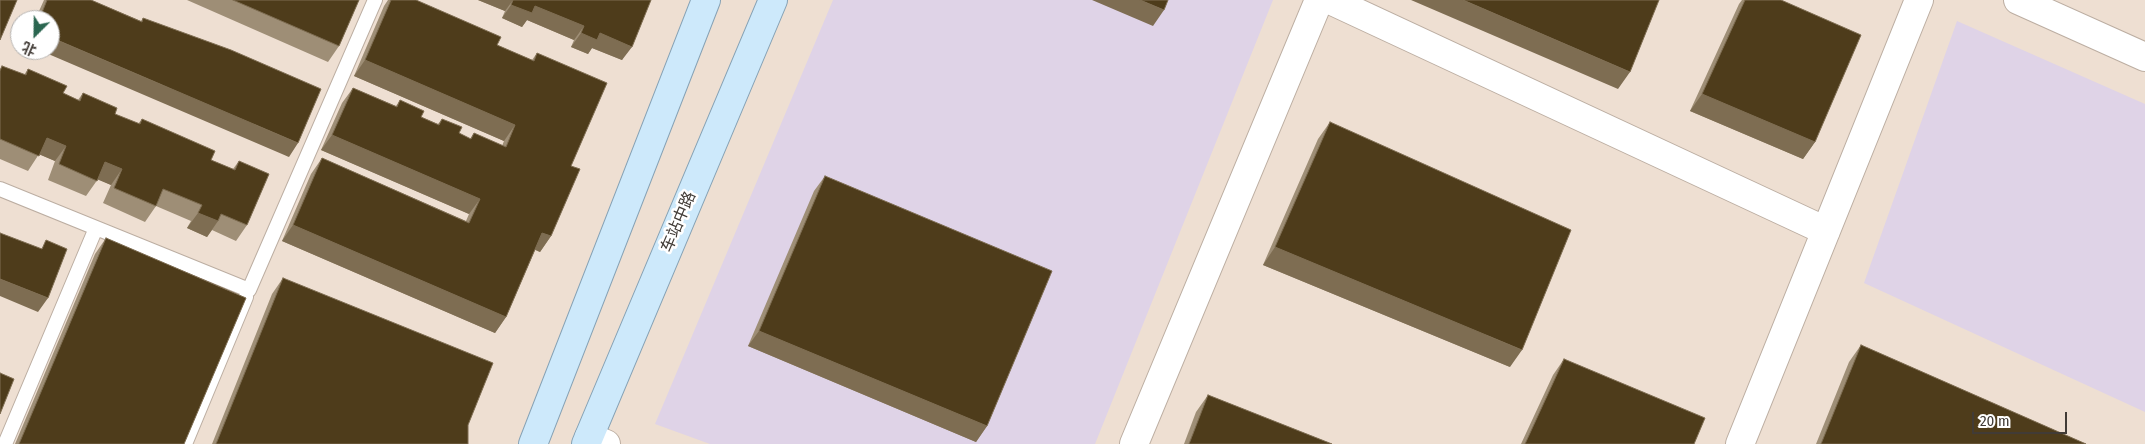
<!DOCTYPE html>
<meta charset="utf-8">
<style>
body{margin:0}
#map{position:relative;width:2145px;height:444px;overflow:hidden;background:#eedfd2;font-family:"Fira Sans Condensed","Noto Sans SC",sans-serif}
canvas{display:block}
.north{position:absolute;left:10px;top:10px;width:50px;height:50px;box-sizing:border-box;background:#fff;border:1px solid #b3b1af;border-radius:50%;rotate:203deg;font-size:14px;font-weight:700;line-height:20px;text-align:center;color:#413b36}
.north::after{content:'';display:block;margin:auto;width:18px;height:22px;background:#2b6650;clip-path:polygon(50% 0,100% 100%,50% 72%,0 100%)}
.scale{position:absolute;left:1972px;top:412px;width:95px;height:22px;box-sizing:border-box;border:2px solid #413b36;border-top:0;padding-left:6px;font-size:15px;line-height:18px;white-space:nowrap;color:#413b36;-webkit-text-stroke:4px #fff;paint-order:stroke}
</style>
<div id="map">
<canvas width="2145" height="444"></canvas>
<div class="north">北</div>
<div class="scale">20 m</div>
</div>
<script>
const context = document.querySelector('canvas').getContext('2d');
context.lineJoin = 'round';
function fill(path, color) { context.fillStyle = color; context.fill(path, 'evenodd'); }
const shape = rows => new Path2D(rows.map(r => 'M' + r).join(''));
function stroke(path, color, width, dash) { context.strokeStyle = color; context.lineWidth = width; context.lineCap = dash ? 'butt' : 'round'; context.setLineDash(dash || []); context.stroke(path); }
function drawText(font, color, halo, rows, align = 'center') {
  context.font = font + ' "Fira Sans Condensed","Noto Sans SC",sans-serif'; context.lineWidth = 5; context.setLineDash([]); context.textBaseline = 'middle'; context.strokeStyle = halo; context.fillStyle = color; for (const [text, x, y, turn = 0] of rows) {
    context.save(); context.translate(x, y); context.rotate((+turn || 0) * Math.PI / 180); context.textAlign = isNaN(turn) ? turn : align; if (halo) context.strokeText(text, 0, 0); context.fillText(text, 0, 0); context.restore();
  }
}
fill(shape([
 [833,0,1273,0,1095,444,710,444,655,424],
 [1957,21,2145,104,2145,412,1864,283]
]), '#dfd3e7');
const lane = shape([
 [0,189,249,290,375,0],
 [5,444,96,228],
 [185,444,246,297]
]);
const street = shape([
 [1330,0,1826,231],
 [2018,0,2145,57],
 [589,437,606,444],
 [1134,444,1319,0],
 [1740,444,1919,0]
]);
const primary = shape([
 [533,444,706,0],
 [586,444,773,0]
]);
stroke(lane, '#bcaea2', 16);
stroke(street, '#bcaea2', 30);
stroke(primary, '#86a2b5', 30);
stroke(lane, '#fff', 14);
stroke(street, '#fff', 28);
stroke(primary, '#cde9fb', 28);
fill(shape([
 [44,0,91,0,141,21,143,18,289,157,50,20,35,20],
 [187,0,359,0,339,46,328,62],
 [388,0,416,0,497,45,532,60,537,53,571,166,551,236,540,252,535,250,506,317,495,333,282,241,311,174,322,158,466,221,469,214,321,150,342,103,353,88,396,106,400,100,421,117,438,124,442,119,459,133,470,139,474,133,502,146,504,141,354,76,384,6],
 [478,0,651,0,622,60,592,48,588,54,571,47,574,40,527,20,522,27,502,18,505,11],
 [1742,0,1781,0,1815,142,1803,159,1690,111,1739,4],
 [2,66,24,75,28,69,63,93,78,100,83,93,115,114,138,124,142,119,211,160,233,169,239,161,247,225,236,241,212,230,207,237,187,228,191,221,156,206,145,222,103,203,111,185,98,179,86,196,48,180,55,161,39,154,28,171,0,159,0,69],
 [1330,122,1510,367,1263,265,1318,139],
 [825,176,987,426,976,442,748,346,814,191],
 [106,238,184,444,15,444,95,254],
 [283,278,468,425,468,444,212,444,272,294],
 [1861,345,2086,444,1816,444,1849,362],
 [1564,359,1694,444,1521,444,1553,375],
 [1208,395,1332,444,1184,444,1196,412]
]), '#9e8e76');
fill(shape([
 [478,0,513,0,505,11],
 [1092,0,1140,0,1164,10,1153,26],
 [1411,0,1463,0,1630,72,1618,89],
 [511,5,535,6,584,26,574,40,527,20,522,27,502,18],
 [581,33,600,33,632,47,622,60,592,48,588,54,571,47],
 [50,37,298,143,289,157,39,50,50,50],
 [365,60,515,125,504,141,354,76],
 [1702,94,1815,142,1803,159,1690,111],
 [332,135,480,199,469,214,321,150],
 [47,138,66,146,55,161,36,153],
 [105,162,122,169,111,185,94,178],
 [198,213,218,221,207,237,187,228],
 [293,225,506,317,495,333,282,241],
 [542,233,551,236,540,252,532,248],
 [1275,247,1522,350,1510,367,1263,265],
 [0,279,48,298,38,312,0,296],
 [759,331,987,426,976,442,748,346]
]), '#7e6d52');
const building = shape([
 [0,0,17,0,0,40,0,0],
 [47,0,91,0,142,22,143,18,231,50,321,89,298,143,50,37,50,20,39,20,47,0],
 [233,0,359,0,339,46,233,0],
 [391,0,416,0,501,37,497,45,534,61,537,53,607,83,571,166,580,169,551,236,542,233,506,317,293,225,322,158,469,223,480,199,332,135,353,88,397,107,400,100,424,111,421,117,439,125,442,119,462,127,459,133,471,139,474,133,506,147,515,125,365,60,391,0],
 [513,0,651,0,632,47,600,33,597,40,581,33,584,26,535,6,532,13,511,5,513,0],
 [1140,0,1168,0,1164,10,1140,0],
 [1463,0,1659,0,1630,72,1463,0],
 [1745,0,1781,0,1861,35,1815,142,1702,94,1745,0],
 [2,66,26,75,28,69,67,86,63,93,80,101,83,93,117,108,115,114,140,124,142,119,215,151,211,160,235,170,239,161,269,174,247,225,221,214,218,221,198,213,202,205,163,189,156,206,114,188,122,169,105,162,97,181,59,164,66,146,47,138,39,156,0,139,0,71,2,66],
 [1330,122,1571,230,1522,350,1275,247,1330,122],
 [825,176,1052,271,987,426,759,331,825,176],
 [0,233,42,249,46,240,67,249,48,298,0,279,0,233],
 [106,238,246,298,184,444,19,444,106,238],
 [283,278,493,363,468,425,468,444,216,444,283,278],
 [1861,345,2086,444,1821,444,1861,345],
 [1564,359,1705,418,1694,444,1525,444,1564,359],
 [0,373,14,379,0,414,0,373],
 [1208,395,1332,444,1189,444,1208,395]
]);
fill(building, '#4e3c1b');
stroke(building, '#7e6d52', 1);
drawText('16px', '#413b36', '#fff', [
 ["车站中路",679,222,-67]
]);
</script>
